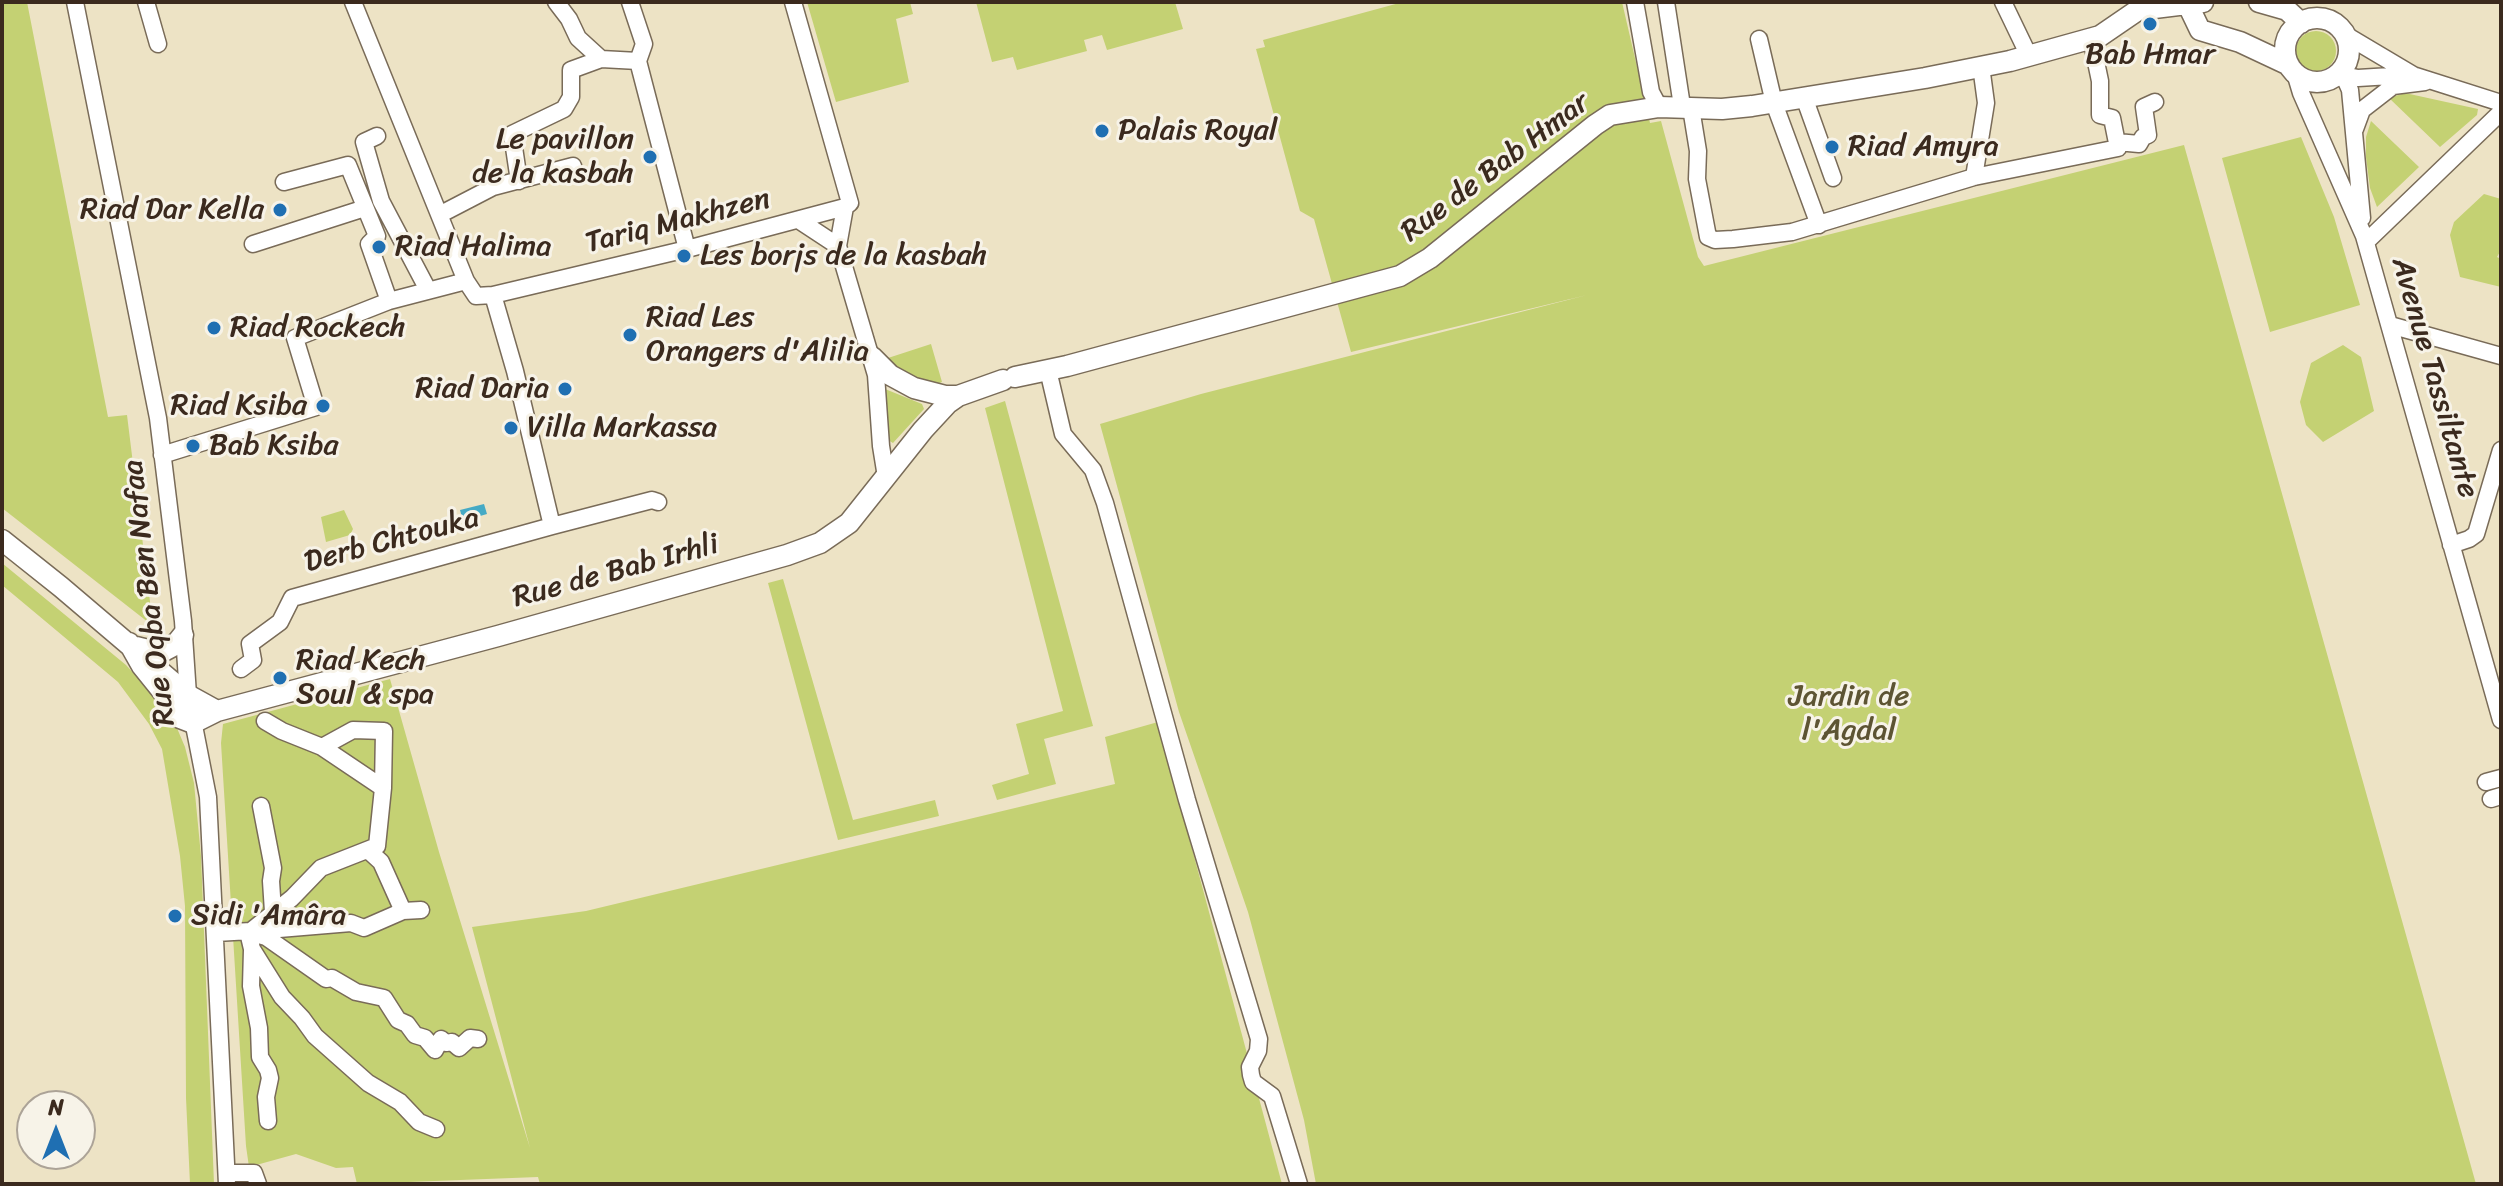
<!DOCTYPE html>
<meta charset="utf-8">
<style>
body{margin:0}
#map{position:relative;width:2503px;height:1186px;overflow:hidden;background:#ede3c5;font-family:Sriracha,sans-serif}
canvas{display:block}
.frame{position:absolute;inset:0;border:4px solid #3b2a1e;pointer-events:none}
.north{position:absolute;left:16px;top:1090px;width:80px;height:80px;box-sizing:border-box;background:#f7f3e8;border:2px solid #aca397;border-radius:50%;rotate:0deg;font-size:22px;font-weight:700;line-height:32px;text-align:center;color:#3b2a1e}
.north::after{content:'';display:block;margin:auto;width:28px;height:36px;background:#1f6fb2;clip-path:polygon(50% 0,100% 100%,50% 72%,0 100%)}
</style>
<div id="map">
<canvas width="2503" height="1186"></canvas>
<div class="frame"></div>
<div class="north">N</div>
</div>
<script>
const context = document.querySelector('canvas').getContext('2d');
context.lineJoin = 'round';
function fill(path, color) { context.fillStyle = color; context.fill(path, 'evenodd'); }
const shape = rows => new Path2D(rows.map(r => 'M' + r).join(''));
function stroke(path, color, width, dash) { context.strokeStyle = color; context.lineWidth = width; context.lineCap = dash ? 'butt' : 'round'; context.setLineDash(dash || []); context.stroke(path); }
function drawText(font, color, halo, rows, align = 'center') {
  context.font = font + ' Sriracha,sans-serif'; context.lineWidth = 6; context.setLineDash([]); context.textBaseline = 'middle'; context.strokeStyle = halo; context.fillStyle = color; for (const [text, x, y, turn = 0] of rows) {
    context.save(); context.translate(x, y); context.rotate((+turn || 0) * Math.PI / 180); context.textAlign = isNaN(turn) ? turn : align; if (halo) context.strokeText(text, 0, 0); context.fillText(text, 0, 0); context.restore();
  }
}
fill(shape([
 [2,2,27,2,108,417,127,415,153,626,2,508],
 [807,2,910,2,913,14,896,19,909,82,836,102],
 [976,2,1175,2,1183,29,1107,50,1102,35,1084,40,1087,51,1017,70,1013,57,992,62],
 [1403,2,1622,2,1650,123,1661,121,1698,257,1704,266,2184,145,2476,1184,1316,1184,1304,1120,1248,912,1179,712,1100,424,1201,394,1587,295,1351,352,1314,219,1300,211,1256,49,1265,47,1263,40],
 '2296 51a20 20 0 1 1 40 0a20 20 0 1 1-40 0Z',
 [2405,93,2478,109,2477,115,2440,147,2389,98],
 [2371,121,2419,167,2377,207,2370,188,2366,157,2366,137],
 [2301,137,2334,217,2360,305,2270,332,2222,158],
 [2484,194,2501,199,2501,250,2497,257,2501,259,2499,269,2501,270,2501,287,2460,277,2450,235,2454,222],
 [931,344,942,382,937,384,927,383,896,367,888,358],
 [2343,345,2361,357,2374,411,2323,442,2306,425,2300,402,2311,363],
 [885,389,922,404,924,409,893,443,888,440],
 [1005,401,1093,726,1044,739,1056,784,997,800,992,785,1029,774,1016,724,1063,711,985,408],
 [344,510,353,529,350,535,326,542,321,517],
 [2,563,126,665,171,714,185,747,194,783,201,856,214,1184,190,1184,186,1098,185,906,180,856,162,749,149,724,118,682,2,585],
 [783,579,853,820,935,800,939,816,838,840,768,583],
 [390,679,439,852,530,1148,472,927,586,911,1115,784,1105,737,1158,722,1282,1184,540,1184,538,1177,357,1184,353,1167,336,1168,296,1154,249,1167,246,1146,221,743,223,724]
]), '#c4d173');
fill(shape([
 [484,504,487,514,463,521,460,510]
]), '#45aac5');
const minor = shape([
 [75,2,158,418,183,621,188,695,208,797,227,1184],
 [146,2,158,44],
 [353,2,466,281,476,296,493,295,687,249,845,207],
 [556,2,569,19,578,38,601,59,638,61],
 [630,2,644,44,638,61],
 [793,2,850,203,845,207,838,246,876,375,881,446,886,477],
 [1635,2,1651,92,1659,107],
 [1666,2,1682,106],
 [2003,2,2029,56],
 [2344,34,2413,75,2501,103],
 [1759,39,1774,103,1819,225],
 [638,61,687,249],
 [2341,71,2348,76,2358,78,2407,75],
 [2295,73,2301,93,2364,236,2501,720],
 [2338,74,2346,81,2350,90,2362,218],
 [1804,97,1833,178],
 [1691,108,1698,151,1697,179,1708,237,1715,240,1733,239,1792,232,1974,177,2118,148,2112,118,2100,115,2100,81,2091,38],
 [2355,129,2362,110,2393,86,2425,82],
 [377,136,364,142,381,201,428,290],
 [2117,142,2139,144,2143,137,2148,135,2144,107,2155,102],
 [1974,177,1986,103,1981,66],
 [519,181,512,134,564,109,571,97,571,70,601,59],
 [284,182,348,165,377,236,369,244,389,301],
 [441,214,493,187,573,166],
 [800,221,838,246],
 [2366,242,2501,112],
 [253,244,365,208],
 [493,295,515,371,552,526],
 [2390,325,2501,356],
 [1048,370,1063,434,1093,470,1105,503,1187,800,1259,1039,1258,1051,1250,1067,1251,1075,1253,1082,1272,1096,1299,1184],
 [162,455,316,407,295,338,389,301,466,281],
 [2451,545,2469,539,2476,534,2501,450],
 [241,669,253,660,250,644,280,622,292,598,552,526,652,500,658,502],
 [265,721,282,731,322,747,383,788],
 [2486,782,2501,778],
 [2491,799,2501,796],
 [261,806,273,868,271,881,273,912],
 [369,851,381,862,403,911],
 [255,931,351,923,364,928,403,911,421,910],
 [216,933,251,931,292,898,321,868,377,846,383,788,384,731,353,730,322,747],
 [252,950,251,986,259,1028,260,1057,268,1070,270,1078,266,1097,268,1121],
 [436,1129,419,1122,400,1102,368,1083,315,1036,302,1018,282,997,252,949,248,932,266,937,326,979,332,978,356,992,384,998,398,1020,407,1024,415,1035,425,1038,435,1050,441,1039,446,1043,452,1042,459,1048,470,1038,478,1039],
 [227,1173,254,1173,258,1184]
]);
const major = shape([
 [2259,2,2287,10,2301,23],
 [2188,5,2200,30,2240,42,2289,65],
 '2285 50a32 32 0 1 1 64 0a32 32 0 1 1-64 0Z',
 [872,357,890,375,914,388,945,396,958,396],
 [1015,377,1067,366,1400,276,1430,258,1595,125,1610,115,1659,107,1722,109,1752,106,1925,78,2010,61,2100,36,2138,10,2203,2],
 [2,540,61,587,188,695,217,711],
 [129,643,142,666,171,702,180,718,193,723,217,711,498,636,787,555,820,543,849,523,923,430,948,403,958,396,1003,380],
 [136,647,160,653,175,645,183,635]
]);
stroke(minor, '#796b58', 19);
stroke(major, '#796b58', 23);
stroke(minor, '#fff', 16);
stroke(major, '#fff', 20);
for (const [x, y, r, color] of [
 [2150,24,8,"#1f6fb2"],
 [1102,131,8,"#1f6fb2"],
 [1832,147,8,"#1f6fb2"],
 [650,157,8,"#1f6fb2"],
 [280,210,8,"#1f6fb2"],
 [379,247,8,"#1f6fb2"],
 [684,256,8,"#1f6fb2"],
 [214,328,8,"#1f6fb2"],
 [630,335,8,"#1f6fb2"],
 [565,389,8,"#1f6fb2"],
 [323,406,8,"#1f6fb2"],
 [511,428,8,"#1f6fb2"],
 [193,446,8,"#1f6fb2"],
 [280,678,8,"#1f6fb2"],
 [175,916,8,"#1f6fb2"]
]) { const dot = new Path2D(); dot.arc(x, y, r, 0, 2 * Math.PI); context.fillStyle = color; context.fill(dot); stroke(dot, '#f7f3e8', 3); }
drawText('30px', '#3b2a1e', '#f7f3e8', [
 ["Bab Hmar",2150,55,"center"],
 ["Palais Royal",1118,131],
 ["Le pavillon",634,140,"right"],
 ["de la kasbah",634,174,"right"],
 ["Riad Amyra",1848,147],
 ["Riad Dar Kella",264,210,"right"],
 ["Riad Halima",395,247],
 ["Les borjs de la kasbah",700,256],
 ["Riad Les",646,318],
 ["Orangers d'Alilia",646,352],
 ["Riad Rockech",230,328],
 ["Riad Daria",549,389,"right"],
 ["Riad Ksiba",307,406,"right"],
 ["Villa Markassa",527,428],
 ["Bab Ksiba",209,446],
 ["Riad Kech",296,661],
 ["Soul & spa",296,695],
 ["Sidi 'Amâra",191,916]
], 'left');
drawText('30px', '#3b2a1e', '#f7f3e8', [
 ["Rue de Bab Hmar",1496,168,-37],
 ["Tariq Makhzen",678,222,-14],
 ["Avenue Tassiltante",2434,378,74],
 ["Derb Chtouka",392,541,-15],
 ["Rue de Bab Irhli",616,572,-15],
 ["Rue Oqba Ben Nafaa",150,593,-97]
]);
drawText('30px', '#5d5433', '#f7f3e8', [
 ["Jardin de",1849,697],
 ["l'Agdal",1849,731]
]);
</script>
